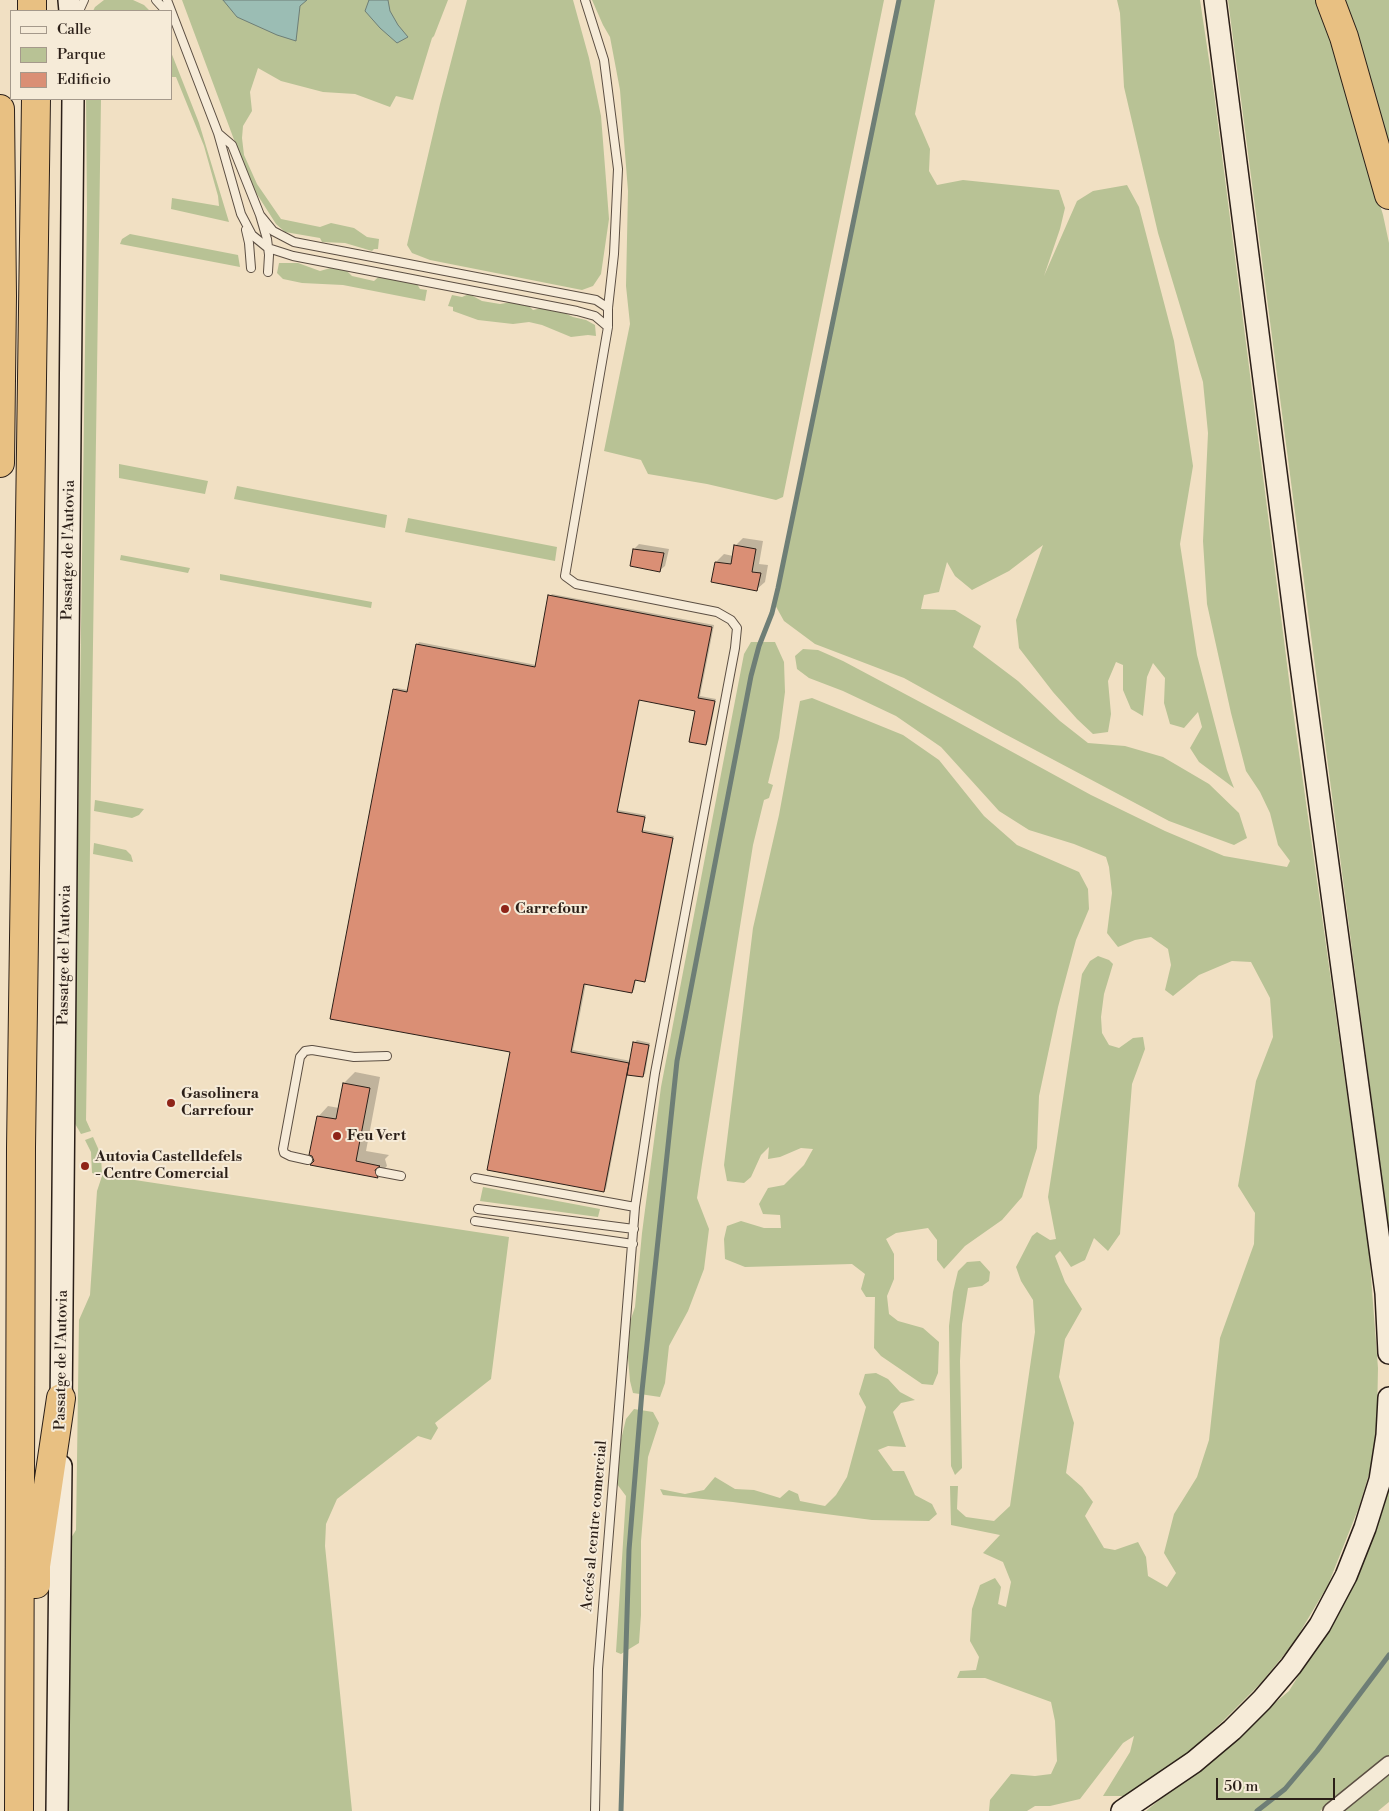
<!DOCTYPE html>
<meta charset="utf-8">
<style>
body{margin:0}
#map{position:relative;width:1389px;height:1811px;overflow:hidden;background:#f1e0c3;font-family:"Libre Bodoni",serif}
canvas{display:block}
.legend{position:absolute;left:10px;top:10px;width:162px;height:90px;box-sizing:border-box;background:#f6ebd8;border:1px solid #a5998b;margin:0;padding:6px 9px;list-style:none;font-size:15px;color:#2b1f18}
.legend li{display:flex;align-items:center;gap:10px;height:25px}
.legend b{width:25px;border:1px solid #a5998b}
.scale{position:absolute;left:1216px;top:1778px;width:119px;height:22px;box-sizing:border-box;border:2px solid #2b1f18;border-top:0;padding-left:6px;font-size:15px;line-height:18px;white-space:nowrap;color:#2b1f18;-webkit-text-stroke:4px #f6ebd8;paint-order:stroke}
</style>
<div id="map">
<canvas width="1389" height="1811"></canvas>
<ul class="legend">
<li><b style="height:6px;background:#f6ebd8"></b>Calle</li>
<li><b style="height:14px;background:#b8c295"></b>Parque</li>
<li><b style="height:14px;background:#da8f75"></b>Edificio</li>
</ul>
<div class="scale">50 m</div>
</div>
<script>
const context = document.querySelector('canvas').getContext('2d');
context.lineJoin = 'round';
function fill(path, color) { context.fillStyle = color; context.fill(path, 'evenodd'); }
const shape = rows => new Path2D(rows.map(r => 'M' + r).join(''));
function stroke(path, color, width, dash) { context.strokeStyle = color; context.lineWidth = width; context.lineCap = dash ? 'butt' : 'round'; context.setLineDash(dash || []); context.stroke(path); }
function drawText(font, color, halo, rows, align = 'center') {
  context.font = font + ' "Libre Bodoni",serif'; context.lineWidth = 4; context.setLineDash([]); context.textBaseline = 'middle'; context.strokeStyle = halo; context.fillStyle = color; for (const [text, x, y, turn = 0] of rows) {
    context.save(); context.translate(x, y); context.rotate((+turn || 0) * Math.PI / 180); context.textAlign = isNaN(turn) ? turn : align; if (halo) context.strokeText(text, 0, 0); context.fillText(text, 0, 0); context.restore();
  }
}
fill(shape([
 [104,0,133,0,144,5,150,11,93,11,95,7],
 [182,0,448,0,434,36,432,38,413,100,396,96,390,107,355,94,323,92,281,81,258,68,250,92,252,111,243,126,242,138,244,155,257,184,281,219,320,227,331,223,354,228,367,237,379,239,378,249,374,249,372,251,345,243,322,242,320,238,285,232,276,224,255,191,233,137],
 [467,0,573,0,589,58,601,116,605,167,609,219,601,274,593,286,582,290,430,260,412,253,407,245,440,104],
 [592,0,884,0,783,497,776,500,707,484,648,474,641,460,604,451,630,324,626,286,628,191,620,90,610,37,603,25],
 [899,0,935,0,915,114,930,149,929,171,937,185,963,180,1059,190,1065,208,1060,229,1044,276,1077,201,1093,191,1127,185,1139,207,1174,341,1193,466,1180,544,1197,655,1227,770,1234,788,1199,762,1190,748,1202,727,1198,712,1184,728,1170,724,1164,703,1165,678,1153,663,1147,677,1143,716,1131,709,1123,690,1123,665,1116,662,1108,681,1111,714,1108,732,1093,734,1077,719,1053,692,1019,648,1016,620,1043,545,1009,571,972,590,955,576,947,562,939,592,924,595,921,609,955,610,981,626,973,647,1018,681,1060,721,1088,743,1125,746,1163,757,1209,784,1239,813,1247,838,1234,845,1169,821,1003,733,904,678,815,644,784,621,774,603],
 [1117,0,1200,0,1214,93,1292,703,1369,1251,1378,1368,1377,1419,1373,1461,1359,1507,1328,1585,1293,1644,1260,1684,1224,1720,1180,1760,1126,1796,1103,1796,1130,1752,1134,1736,1123,1743,1080,1799,1050,1806,1035,1806,1027,1811,989,1811,990,1800,1011,1774,1035,1776,1051,1774,1057,1761,1055,1721,1051,1702,985,1678,957,1678,960,1671,976,1670,979,1657,970,1641,972,1609,980,1585,995,1578,1001,1587,998,1604,1006,1607,1011,1582,1003,1562,983,1553,1000,1535,951,1525,950,1486,958,1486,957,1509,966,1517,994,1521,1010,1506,1035,1332,1033,1300,1021,1281,1016,1267,1032,1236,1037,1232,1050,1240,1056,1239,1048,1197,1082,974,1090,961,1098,956,1109,960,1113,964,1104,994,1101,1017,1102,1033,1109,1045,1119,1048,1133,1038,1143,1037,1145,1049,1132,1084,1120,1234,1108,1251,1094,1238,1085,1260,1071,1267,1060,1251,1055,1256,1065,1282,1082,1309,1065,1339,1059,1377,1074,1423,1066,1473,1082,1487,1093,1502,1085,1516,1104,1548,1115,1550,1138,1542,1146,1557,1148,1576,1167,1587,1176,1573,1164,1553,1174,1514,1197,1477,1209,1440,1220,1338,1254,1244,1255,1213,1238,1186,1256,1081,1273,1037,1270,998,1251,962,1232,961,1199,975,1173,996,1165,990,1171,965,1168,949,1151,937,1135,940,1118,947,1107,933,1112,893,1109,867,1106,857,1074,844,1029,830,999,811,941,747,896,716,843,691,809,678,797,669,795,656,803,649,818,650,843,661,952,719,1091,795,1165,831,1224,856,1287,867,1290,861,1278,845,1270,813,1260,792,1246,771,1231,713,1207,604,1203,541,1208,433,1203,382,1158,233,1124,87,1120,13],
 [1228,0,1320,0,1383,215,1389,243,1389,1232],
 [1343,0,1389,0,1389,156],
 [171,52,199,123,229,222,171,209,172,198,219,206,218,196,204,146,176,77,171,77],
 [86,99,101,99,86,1120,91,1131,81,1134,74,1122,87,207],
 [130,234,238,255,240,267,120,244,122,239],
 [279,263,298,263,320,271,341,265,352,276,374,281,383,273,414,279,420,289,427,290,425,301,343,285,302,283,283,279,277,273],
 [469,294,482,301,500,304,523,300,533,310,550,306,573,317,586,320,595,325,596,336,588,335,571,337,542,325,529,322,513,324,478,320,453,311,453,307,448,306,452,295,462,297],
 [119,464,208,481,205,494,119,478],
 [237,486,387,515,385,528,234,499],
 [408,518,557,547,555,561,405,532],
 [121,555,190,568,188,573,120,560],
 [220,574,372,602,371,608,220,580],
 [751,642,775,642,784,662,785,692,779,738,768,783,773,785,769,798,764,800,753,845,702,1164,697,1198,709,1229,704,1269,688,1311,669,1346,665,1383,660,1397,633,1393,630,1381,626,1334,635,1307,642,1233,661,1087,744,654],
 [812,698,903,735,939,760,984,816,1017,845,1079,872,1088,889,1089,909,1076,940,1058,1007,1039,1096,1037,1148,1022,1197,1002,1220,965,1246,944,1269,937,1260,937,1240,928,1228,896,1233,886,1239,894,1254,894,1279,887,1296,889,1314,898,1321,923,1328,939,1342,938,1373,933,1385,922,1384,881,1356,874,1348,875,1297,866,1297,861,1289,865,1274,852,1264,745,1267,725,1259,724,1239,727,1226,741,1221,764,1228,781,1228,780,1215,763,1214,759,1204,768,1188,784,1185,804,1165,813,1149,801,1148,780,1157,768,1159,769,1147,761,1155,751,1177,744,1183,727,1181,724,1165,753,928,779,815,800,701],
 [95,800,144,809,139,815,132,818,94,811],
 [94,843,126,850,131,855,133,862,93,854],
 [93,1137,101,1155,102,1175,509,1237,491,1379,435,1423,438,1428,431,1440,418,1436,337,1499,326,1524,325,1546,352,1811,66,1811,71,1538,76,1530,79,1320,90,1295,97,1191,102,1176,92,1173,91,1152,85,1140],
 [483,1187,600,1209,598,1217,480,1201],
 [980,1261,990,1272,989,1281,982,1286,968,1288,962,1324,960,1361,962,1468,955,1475,951,1466,949,1326,953,1292,958,1271,967,1262],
 [876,1373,888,1379,900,1392,915,1400,901,1403,893,1412,906,1447,888,1446,878,1450,893,1471,904,1471,915,1495,932,1504,937,1514,929,1521,872,1520,733,1502,663,1495,660,1489,685,1494,704,1490,715,1477,735,1489,754,1490,780,1498,789,1490,798,1494,800,1501,825,1506,836,1495,847,1477,866,1407,859,1394,865,1374],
 [634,1409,653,1412,659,1423,648,1457,641,1541,641,1615,639,1643,621,1654,616,1652,626,1496,617,1484,619,1448,626,1419],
 [1389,1483,1389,1755,1320,1811,1146,1811,1289,1691,1353,1587],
 [1389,1773,1389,1802,1378,1811,1344,1811]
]), '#b8c295');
const water = shape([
 [223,0,307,0,300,6,296,41,277,35,237,17,223,0],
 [369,0,388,0,390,11,398,25,408,37,397,43,380,28,365,11,369,0]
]);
fill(water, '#9bbdb4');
stroke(water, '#6e7e76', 1);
fill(shape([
 [743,538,763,541,759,564,768,565,765,582,757,589,716,562,724,554,733,556,735,546],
 [639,544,669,549,665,566,659,571,634,549],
 [552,594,714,625,700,696,716,699,708,742,706,744,696,710,640,699,618,810,646,815,643,830,674,836,647,978,645,980,636,979,634,990,631,992,586,983,573,1050,631,1061,634,1043,637,1040,650,1043,645,1074,642,1076,628,1073,606,1189,604,1191,511,1051,394,690,396,688,409,690,417,645,419,642,536,665,550,596],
 [355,1072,380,1077,366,1151,389,1155,385,1159,387,1166,377,1176,315,1161,318,1117,328,1106,339,1108,344,1083]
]), '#0003');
stroke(shape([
 [621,1811,629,1550,642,1391,677,1061,751,676,759,646,772,613,778,588,899,0],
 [1257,1811,1285,1789,1317,1751,1389,1655]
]), '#6e7e76', 5);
const building = shape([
 [734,545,756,549,752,572,761,573,757,591,711,582,715,562,731,564,734,545],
 [633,549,664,553,660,572,630,566,633,549],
 [548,595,712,627,698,698,715,701,706,745,689,742,695,711,639,700,617,812,645,817,642,832,673,838,645,982,635,980,632,993,584,984,571,1052,629,1063,604,1192,487,1170,510,1052,330,1019,393,689,407,692,416,644,535,667,548,595],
 [633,1042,649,1045,643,1077,627,1075,633,1042],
 [343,1083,370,1088,356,1161,380,1166,375,1170,378,1178,310,1165,314,1161,312,1156,309,1155,317,1116,336,1119,343,1083]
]);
fill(building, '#da8f75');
stroke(building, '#2b1f18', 1);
const lane = shape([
 [156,0,166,11],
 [167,0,218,133,241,214,252,235,268,248,293,256,577,311,595,316,608,327],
 [585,0,604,60,618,169,614,254,608,308,608,327,565,576,576,584,717,612,731,620,737,628,735,648,655,1073,635,1207,598,1669,595,1811],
 [79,11,84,0],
 [219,134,232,145,260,215,267,239,269,255,268,272],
 [260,215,273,231,294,242,596,300,608,308],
 [246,230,249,243,251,268],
 [308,1160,290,1156,284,1153,283,1149,300,1057,305,1051,312,1050,354,1057,387,1056],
 [380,1172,401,1176],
 [475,1178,635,1207],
 [478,1209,634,1229],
 [475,1221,633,1244]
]);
const street = shape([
 [1331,1811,1389,1764]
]);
const secondary = shape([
 [69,0,70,11],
 [1215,0,1298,643,1386,1293,1389,1353],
 [61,1413,73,99],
 [57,1811,61,1466],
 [1122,1811,1194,1762,1232,1730,1262,1700,1291,1666,1320,1625,1346,1576,1365,1528,1380,1480,1387,1435,1389,1398]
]);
const highway = shape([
 [32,0,32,11],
 [1330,0,1344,37,1389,195],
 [0,109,2,296,0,463],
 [36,1584,36,1566,61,1398],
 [19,1811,21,1147,36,99]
]);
stroke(lane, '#5c4f43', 10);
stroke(street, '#5c4f43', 18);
stroke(secondary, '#2b1f18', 24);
stroke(highway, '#2b1f18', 30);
stroke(lane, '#f6ebd8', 8);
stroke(street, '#f6ebd8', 15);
stroke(secondary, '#f6ebd8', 21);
stroke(highway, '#e8c082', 28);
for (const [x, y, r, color] of [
 [505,909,5,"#8f2418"],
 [171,1103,5,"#8f2418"],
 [337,1136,5,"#8f2418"],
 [85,1166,5,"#8f2418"]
]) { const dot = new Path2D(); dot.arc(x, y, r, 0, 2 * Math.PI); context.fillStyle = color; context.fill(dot); stroke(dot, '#f6ebd8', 2); }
drawText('15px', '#2b1f18', '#f6ebd8', [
 ["Passatge de l'Autovia",69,550,-89],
 ["Passatge de l'Autovia",65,955,-89],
 ["Passatge de l'Autovia",62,1360,-89],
 ["Accés al centre comercial",595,1526,-85]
]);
drawText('bold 15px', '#2b1f18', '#f6ebd8', [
 ["Carrefour",515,909],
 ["Gasolinera",181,1094],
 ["Carrefour",181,1111],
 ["Feu Vert",347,1136],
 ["Autovia Castelldefels",95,1157],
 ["- Centre Comercial",95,1174]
], 'left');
</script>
